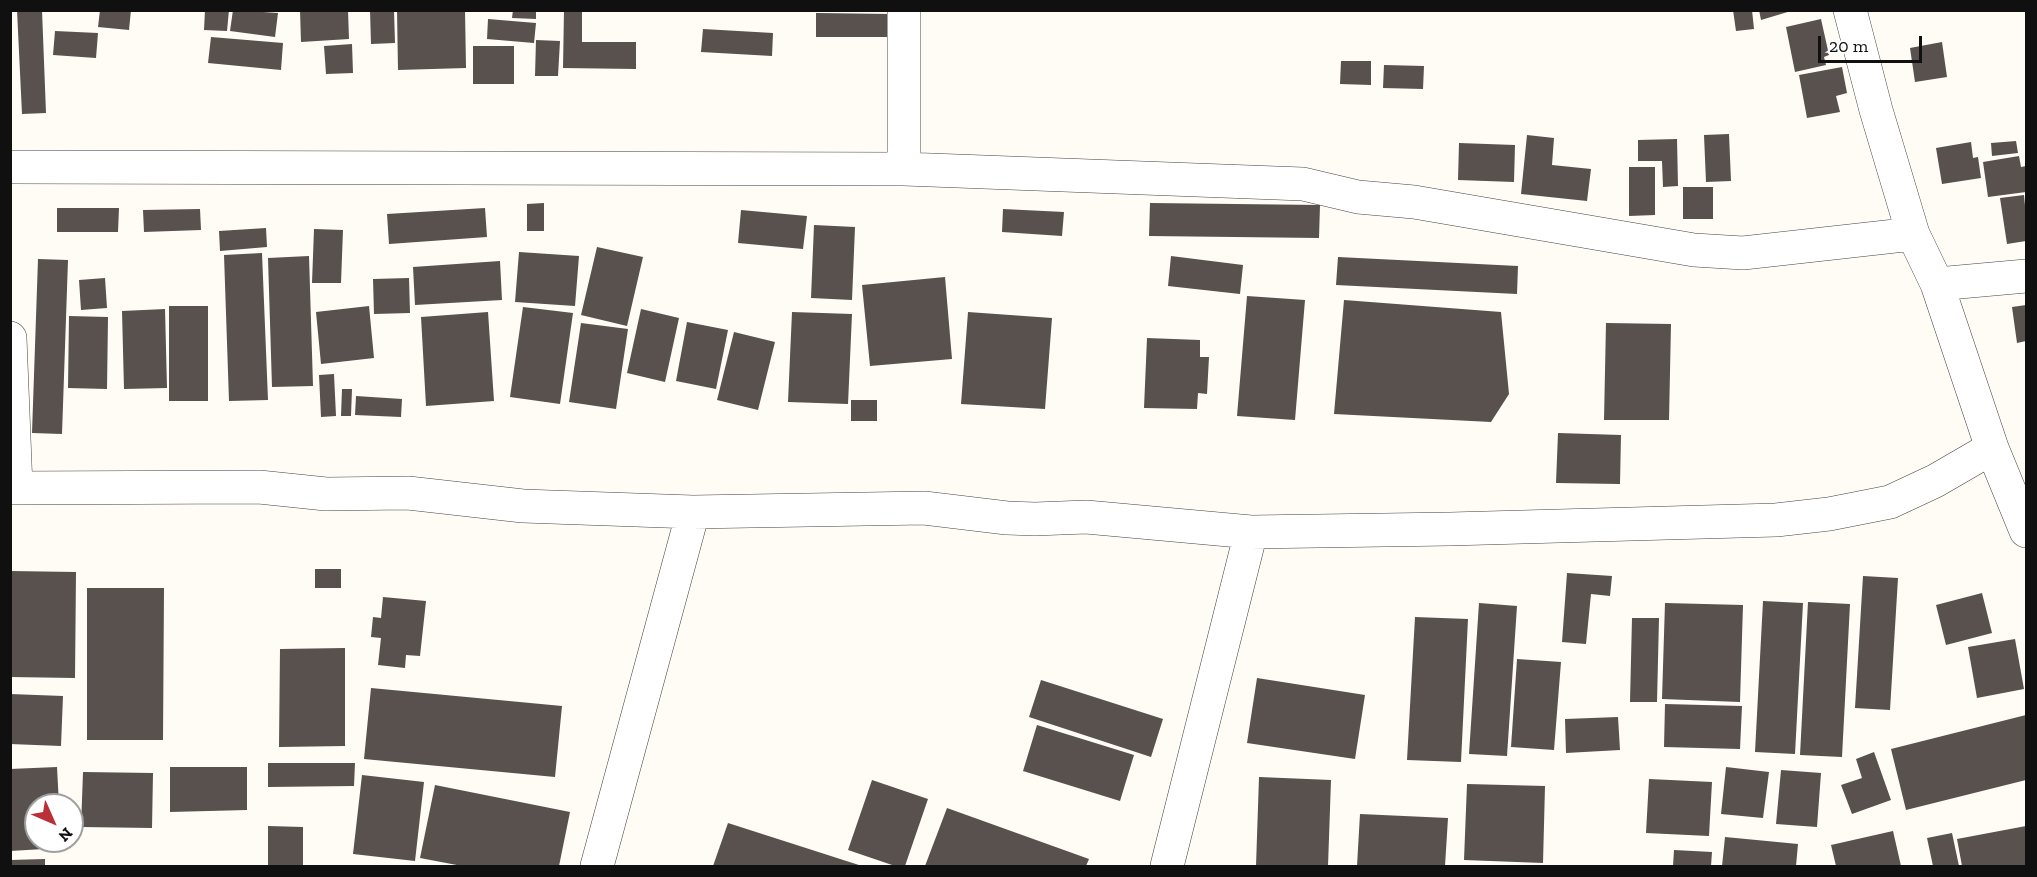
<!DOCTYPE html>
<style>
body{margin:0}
#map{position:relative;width:2037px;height:877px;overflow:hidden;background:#fefcf4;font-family:"Zilla Slab",serif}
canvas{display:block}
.frame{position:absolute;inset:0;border:12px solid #101010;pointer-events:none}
.north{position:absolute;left:24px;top:793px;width:60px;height:60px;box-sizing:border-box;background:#fff;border:2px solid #9f9f9f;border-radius:50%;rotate:135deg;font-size:16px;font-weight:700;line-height:24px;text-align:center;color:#101010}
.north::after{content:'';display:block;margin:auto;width:21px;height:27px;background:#b93039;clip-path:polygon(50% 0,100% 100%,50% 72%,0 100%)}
.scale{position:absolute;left:1818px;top:36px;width:104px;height:27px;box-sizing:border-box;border:3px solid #101010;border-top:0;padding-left:8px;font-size:18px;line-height:21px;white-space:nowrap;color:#101010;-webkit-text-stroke:4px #fff;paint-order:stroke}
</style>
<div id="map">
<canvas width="2037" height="877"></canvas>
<div class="frame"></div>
<div class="north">N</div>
<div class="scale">20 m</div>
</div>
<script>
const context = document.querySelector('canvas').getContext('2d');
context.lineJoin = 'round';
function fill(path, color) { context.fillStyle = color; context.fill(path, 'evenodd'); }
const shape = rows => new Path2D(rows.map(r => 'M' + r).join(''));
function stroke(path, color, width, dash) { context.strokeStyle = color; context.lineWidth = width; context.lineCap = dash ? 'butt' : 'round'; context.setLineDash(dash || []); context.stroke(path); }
fill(shape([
 [17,10,42,10,46,113,22,114],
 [100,10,131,10,129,30,98,27],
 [205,10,229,10,227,31,204,30],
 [233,10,278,13,275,37,230,31],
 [300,10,348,10,349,39,301,42],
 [370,10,394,10,395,43,371,44],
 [397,10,465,10,466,68,398,70],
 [513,10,536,10,536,19,512,18],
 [564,10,582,10,582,42,636,42,636,69,563,68],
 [1733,10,1752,10,1754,29,1736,31],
 [1759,10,1791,10,1791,11,1761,20],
 [816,13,891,14,891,37,816,37],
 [488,19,536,23,534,43,487,39],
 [1821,19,1829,55,1824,57,1826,65,1795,72,1786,27],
 [703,29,773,33,772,56,701,52],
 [55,31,98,33,96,58,53,55],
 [211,37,283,43,281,70,208,63],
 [536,40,560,41,558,76,535,76],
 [1942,42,1947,77,1915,82,1910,48],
 [352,44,353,73,326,74,324,46],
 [473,46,514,46,514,84,473,84],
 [1341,61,1371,61,1371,85,1340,84],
 [1384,65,1424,66,1423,89,1383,88],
 [1842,67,1847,93,1836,96,1840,112,1807,118,1799,75],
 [1729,134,1731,181,1706,182,1704,135],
 [1527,135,1554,138,1552,165,1591,169,1587,201,1521,194],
 [1677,139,1678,186,1663,187,1662,161,1638,161,1638,140],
 [2016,141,2018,153,1992,156,1991,143],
 [1971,142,1973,158,1978,157,1981,178,1942,184,1936,148],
 [1459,143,1515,145,1514,182,1458,180],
 [2019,156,2021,167,2026,166,2026,192,1988,197,1983,162],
 [1629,167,1655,167,1655,215,1629,216],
 [1683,187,1713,187,1713,219,1683,219],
 [2024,195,2026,216,2026,241,2007,244,2000,198],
 [544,203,544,231,527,231,527,204],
 [1150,203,1320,205,1319,238,1149,236],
 [57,208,119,208,118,232,57,232],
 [485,208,487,237,389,244,387,214],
 [200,209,201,230,144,232,143,210],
 [1003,209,1064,212,1062,236,1002,232],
 [741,210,807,216,803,249,738,243],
 [814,225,855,227,852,300,811,298],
 [266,228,267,247,220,251,219,231],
 [314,229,343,230,341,283,312,283],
 [597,247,643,257,627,326,581,315],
 [519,252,579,256,575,306,515,302],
 [262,253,268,400,229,401,224,255],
 [309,256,313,386,272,387,268,258],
 [1171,256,1243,265,1240,294,1168,286],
 [1338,257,1518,266,1517,294,1336,285],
 [38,259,68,260,62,434,32,433],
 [500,261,502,300,415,305,413,267],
 [945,277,952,359,870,366,862,285],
 [105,278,107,308,81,310,79,280],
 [409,278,410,313,374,314,373,279],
 [1247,296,1305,300,1295,420,1237,416],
 [1344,300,1501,312,1509,394,1491,422,1334,414],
 [2026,305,2026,341,2017,343,2012,307],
 [169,306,208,306,208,401,169,401],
 [369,306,374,358,321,364,316,312],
 [523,307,573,313,560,404,510,397],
 [165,309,167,388,124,389,122,311],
 [641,309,679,318,665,382,627,373],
 [488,312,494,401,426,406,421,317],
 [792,312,852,314,848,404,788,402],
 [968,312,1052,318,1045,409,961,404],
 [69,316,108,317,107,389,68,388],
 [687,322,728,330,716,389,676,381],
 [581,323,628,329,616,409,569,402],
 [1606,323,1671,324,1669,420,1604,420],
 [734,332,775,342,758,410,717,400],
 [1147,338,1200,340,1200,357,1209,357,1207,394,1198,393,1197,409,1144,408],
 [334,374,336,416,321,417,319,375],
 [342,389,352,389,351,416,341,416],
 [356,396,402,399,401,417,355,415],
 [851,400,877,400,877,421,851,421],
 [1558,433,1621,435,1620,484,1556,483],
 [315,569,341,569,341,588,315,588],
 [10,571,76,572,75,678,10,677],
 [1567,573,1612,576,1610,596,1591,594,1586,644,1562,642],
 [1863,576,1898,578,1890,710,1855,708],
 [87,588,164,588,163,740,87,740],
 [1982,593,1992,633,1946,645,1936,605],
 [383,597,426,601,420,656,406,655,405,668,378,665,381,638,371,637,373,617,381,618],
 [1763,601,1803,603,1795,754,1755,752],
 [1808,602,1850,604,1842,757,1800,755],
 [1479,603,1517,606,1507,756,1469,754],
 [1665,603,1743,605,1740,702,1662,699],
 [1415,617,1468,619,1461,762,1407,760],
 [1632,618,1659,618,1657,702,1630,702],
 [2015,639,2024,689,1977,698,1968,647],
 [345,648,345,746,279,747,280,649],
 [1517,659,1561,662,1554,750,1511,747],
 [1257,678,1365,695,1355,759,1247,743],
 [1041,680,1163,719,1151,757,1029,717],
 [371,688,562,706,555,777,364,759],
 [10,694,63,696,61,746,10,744],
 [1665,704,1742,706,1740,749,1664,747],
 [2026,715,2026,780,1906,810,1891,749],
 [1618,717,1620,750,1566,753,1565,719],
 [1037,725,1134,755,1120,801,1023,771],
 [1874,752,1891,800,1852,814,1841,785,1862,778,1856,759],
 [268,763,355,763,354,786,268,787],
 [57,767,59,805,36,805,36,841,61,841,61,848,10,851,10,769],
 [170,767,247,767,247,810,170,812],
 [1726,767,1769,772,1763,818,1721,814],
 [1781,770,1821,773,1817,827,1776,824],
 [83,772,153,773,152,828,81,827],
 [362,775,424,782,415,861,353,854],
 [1259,777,1331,780,1328,866,1256,866],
 [1649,779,1712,782,1709,836,1646,833],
 [872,780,928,799,905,866,895,866,848,850],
 [1467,784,1545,786,1543,863,1464,860],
 [435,785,570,812,559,866,462,866,420,858],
 [947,808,1089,859,1086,866,925,866],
 [1360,814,1448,818,1445,866,1357,866],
 [728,823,862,866,713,866],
 [268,826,303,827,303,866,268,866],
 [2026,826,2026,866,1962,866,1957,839],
 [1893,831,1901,866,1836,866,1831,845],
 [1952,833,1959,866,1933,866,1927,838],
 [1725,837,1798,844,1796,866,1722,866],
 [1674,850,1712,852,1711,866,1673,866],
 [45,859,45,866,10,866,10,860]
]), '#58514d');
const minor = shape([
 [1850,10,1876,110,1913,234,1937,284,1992,448,2026,531],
 [10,167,904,169,1303,184,1358,197,1414,202,1694,250,1743,253,1913,234],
 [904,169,904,10],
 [1937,284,2026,276],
 [10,338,16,488],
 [10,488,259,487,326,494,408,493,523,506,693,512,924,508,1007,518,1035,519,1086,517,1251,532,1450,529,1776,520,1829,514,1890,502,1935,481,1992,448],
 [597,866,693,512],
 [1167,866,1251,532]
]);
stroke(minor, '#434343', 34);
stroke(minor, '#fff', 33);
</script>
